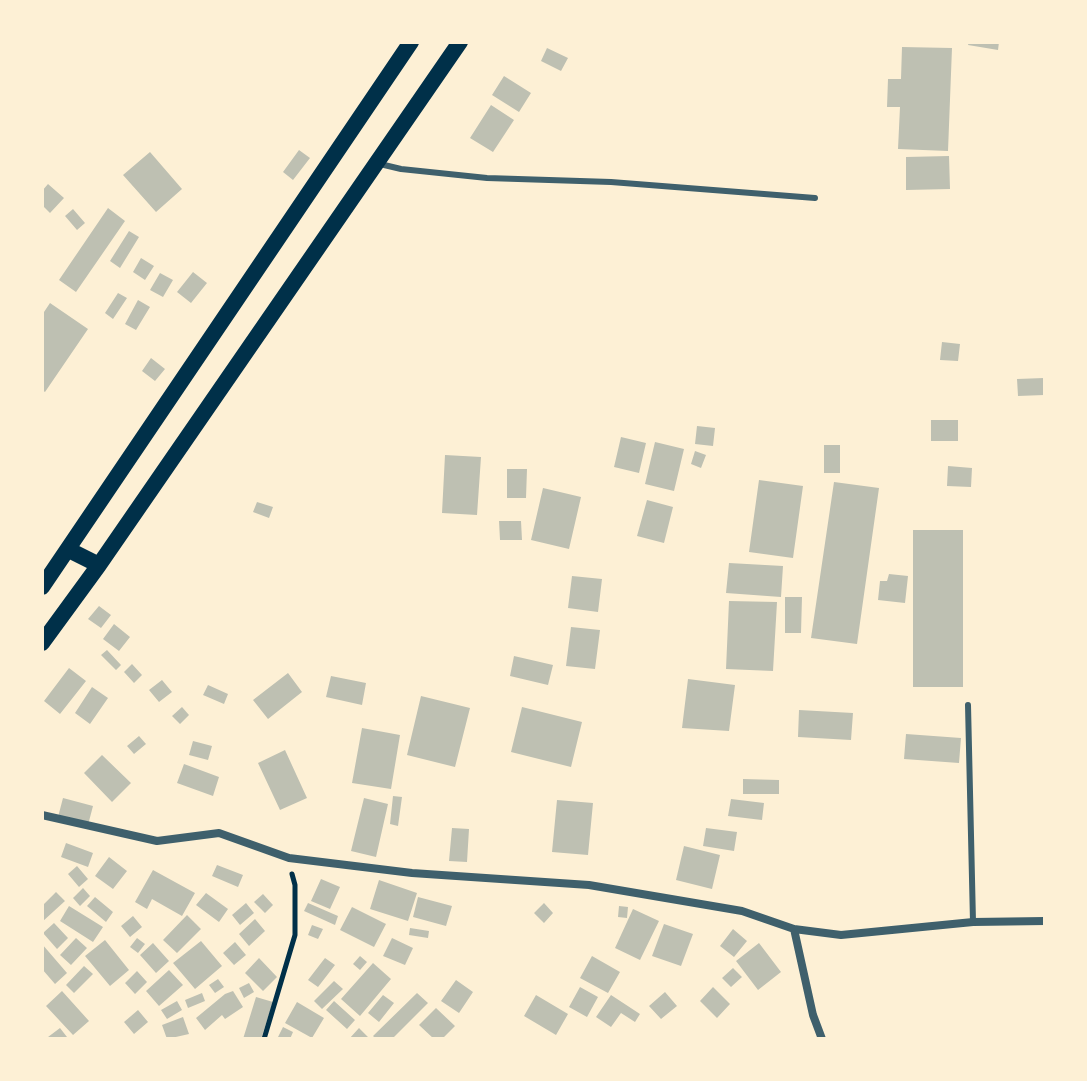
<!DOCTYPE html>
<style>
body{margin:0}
#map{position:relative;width:1087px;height:1081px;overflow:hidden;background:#fdf0d5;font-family:"IBM Plex Serif",serif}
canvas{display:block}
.frame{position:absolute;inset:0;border:44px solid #fdf0d5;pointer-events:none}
</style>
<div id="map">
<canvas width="1087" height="1081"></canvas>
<div class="frame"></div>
</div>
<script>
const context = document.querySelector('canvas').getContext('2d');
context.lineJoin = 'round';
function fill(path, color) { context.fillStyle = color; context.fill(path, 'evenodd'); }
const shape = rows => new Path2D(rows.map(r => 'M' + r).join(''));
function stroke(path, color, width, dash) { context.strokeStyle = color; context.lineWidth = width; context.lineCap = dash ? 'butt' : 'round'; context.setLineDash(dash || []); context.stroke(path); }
fill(shape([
 [969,42,999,42,998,50,968,45],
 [902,47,952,48,948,151,898,149,900,107,887,107,888,79,901,79],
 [547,48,568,58,561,71,541,61],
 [504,76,531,93,519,112,492,95],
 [491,105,514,120,493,152,470,138],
 [299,150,310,158,293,180,283,172],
 [150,152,182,189,156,212,123,175],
 [949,156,950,189,906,190,906,157],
 [48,184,64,198,50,213,42,205,42,191],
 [108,208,125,221,76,292,59,280],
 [73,209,85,223,77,230,65,216],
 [129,231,139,237,120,268,110,261],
 [141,258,154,266,145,280,133,272],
 [193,272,207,283,191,303,177,292],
 [160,273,173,280,163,297,150,290],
 [118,293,127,298,113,319,105,313],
 [138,300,150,307,136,330,125,324],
 [50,303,88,329,45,392,42,390,42,315],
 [942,342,960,344,958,361,940,360],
 [151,358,165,369,155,381,142,371],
 [1044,378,1044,395,1018,396,1017,379],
 [931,420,958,420,958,441,931,441],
 [697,426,715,428,713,446,695,444],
 [621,437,646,443,639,473,614,467],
 [655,442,684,449,674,491,645,484],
 [824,445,840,445,840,473,824,473],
 [695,451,706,455,701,468,691,464],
 [445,455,481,457,477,515,442,513],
 [948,466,972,468,971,487,947,486],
 [507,469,527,469,526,498,507,498],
 [759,480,803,486,793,558,749,552],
 [834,482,879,488,857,644,811,638],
 [543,488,581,497,569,549,531,540],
 [647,500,673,507,664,543,637,536],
 [257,502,273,507,269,518,253,512],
 [499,521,521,521,522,540,500,540],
 [913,530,963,530,963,687,913,687],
 [729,563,783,566,781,597,726,593],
 [889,574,908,576,905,603,878,600,880,581,887,581],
 [572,576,602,579,598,612,568,608],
 [785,597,802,597,801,633,785,633],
 [729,601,777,602,773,671,726,669],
 [99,606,111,615,101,628,88,619],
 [114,624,130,637,119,651,103,639],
 [571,627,600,630,595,669,566,666],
 [107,650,121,665,116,670,101,655],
 [514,656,553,665,548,685,510,676],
 [132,664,142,675,134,683,124,672],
 [69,668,86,681,60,714,44,701],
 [288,673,302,692,268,719,253,700],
 [331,676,366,683,362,705,326,697],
 [688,679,735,685,729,731,682,728],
 [162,680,172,692,159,702,149,690],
 [208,685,228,694,224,704,203,695],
 [92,687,108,698,90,724,75,713],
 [421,696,470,708,455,767,407,755],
 [182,707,189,715,180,724,172,716],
 [522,707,582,722,571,767,511,752],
 [799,710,853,713,851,740,798,737],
 [362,728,400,735,391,789,352,783],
 [906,734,961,738,959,763,904,759],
 [139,736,146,744,134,754,127,746],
 [193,741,212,746,208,760,189,755],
 [285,750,307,798,280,810,258,763],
 [102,755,131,783,112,802,84,773],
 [184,764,219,777,213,796,177,783],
 [743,779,779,780,779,794,743,794],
 [393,796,402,797,398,826,390,824],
 [63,798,93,806,88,825,58,817],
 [364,798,388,804,376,857,351,851],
 [731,799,764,803,762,820,728,816],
 [557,800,593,803,588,855,552,852],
 [452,828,469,829,467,862,449,861],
 [706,828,737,832,734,851,703,846],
 [66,843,93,853,88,867,61,857],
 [684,846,720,855,712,889,676,880],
 [109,857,127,871,113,889,95,876],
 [217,865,243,875,238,887,212,876],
 [77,866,88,879,79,887,68,874],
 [153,870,195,893,182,916,152,899,147,909,135,902],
 [321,879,340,887,330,909,311,901],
 [379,880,417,893,408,921,370,909],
 [83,888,90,896,80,906,73,898],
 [56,892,65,901,42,922,42,906],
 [206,893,228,909,219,922,196,905],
 [263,894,273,905,265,913,254,902],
 [95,897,113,912,106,922,87,906],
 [418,897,452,906,446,926,413,917],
 [246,903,254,913,240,925,232,915],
 [308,903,338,916,335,925,304,911],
 [544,903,553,913,544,923,534,913],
 [69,906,103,927,93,942,60,921],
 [619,906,628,907,627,918,618,917],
 [352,907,386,924,374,947,340,930],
 [633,909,659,921,640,960,615,948],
 [187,915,201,929,177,953,163,940],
 [133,916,142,927,130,937,121,926],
 [255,919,265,931,249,946,239,934],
 [54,923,68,938,57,949,43,933],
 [664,924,693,934,681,966,652,956],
 [312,925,323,929,318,939,308,935],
 [410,928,429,931,428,938,409,935],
 [733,929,747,941,734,957,720,946],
 [76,938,87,948,71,965,60,955],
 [137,938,145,944,138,953,130,947],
 [392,938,413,948,405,965,383,956],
 [105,940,129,970,110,986,85,956],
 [201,941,222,966,195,989,173,963],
 [235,942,246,955,234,965,223,953],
 [153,943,169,961,156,973,140,955],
 [759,943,781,972,758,990,736,961],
 [42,944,67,973,55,984,42,969],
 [360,956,367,962,360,970,353,964],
 [592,956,620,972,608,993,580,978],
 [259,958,277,977,263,991,245,973],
 [325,958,335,965,318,987,308,980],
 [373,963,391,979,360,1016,341,999],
 [84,966,93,974,74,993,66,985],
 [733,968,742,977,731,987,722,978],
 [169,970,183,985,159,1006,146,991],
 [137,971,147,982,135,994,125,983],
 [218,979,224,987,215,993,209,985],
 [456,980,473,992,459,1013,441,1001],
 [334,981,343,989,322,1009,314,1001],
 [249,983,254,992,244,998,239,988],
 [580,987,598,997,587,1017,569,1007],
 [713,987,730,1004,717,1018,700,1001],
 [62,991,89,1021,73,1035,46,1006],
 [233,991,243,1007,225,1019,222,1015,205,1030,196,1018,225,994],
 [665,992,677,1006,661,1019,649,1006],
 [202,993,205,1001,188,1008,185,1000],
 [417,993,428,1003,392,1039,376,1039,373,1036],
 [383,995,394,1003,379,1022,368,1013],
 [536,995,568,1014,556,1035,524,1016],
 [611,995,640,1014,635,1022,621,1013,611,1027,596,1017],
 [256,997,273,1002,261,1039,243,1039],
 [177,1001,182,1010,167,1019,161,1010],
 [334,1001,355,1020,347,1029,326,1010],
 [297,1002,324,1018,312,1038,285,1023],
 [436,1008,455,1026,442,1039,434,1039,419,1025],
 [138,1010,148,1022,134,1034,124,1022],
 [183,1017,189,1034,167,1039,162,1025],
 [283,1027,293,1032,290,1039,277,1039],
 [60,1028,67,1037,49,1039,48,1037],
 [359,1028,370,1039,349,1039]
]), '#bec0b2');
stroke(shape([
 [264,1039,295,935,295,885,292,874]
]), '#003049', 5);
stroke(shape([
 [380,164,401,169,487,178,611,182,815,198],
 [968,705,973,922]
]), '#3f606c', 6);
stroke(shape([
 [42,815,157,841,219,833,289,858,412,873,589,885,742,911,794,929,841,935,973,922,1045,921],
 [794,929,813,1015,822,1039]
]), '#3f606c', 8);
stroke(shape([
 [69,550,99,565],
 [42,587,411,42],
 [42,643,99,565,460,42]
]), '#003049', 16);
</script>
